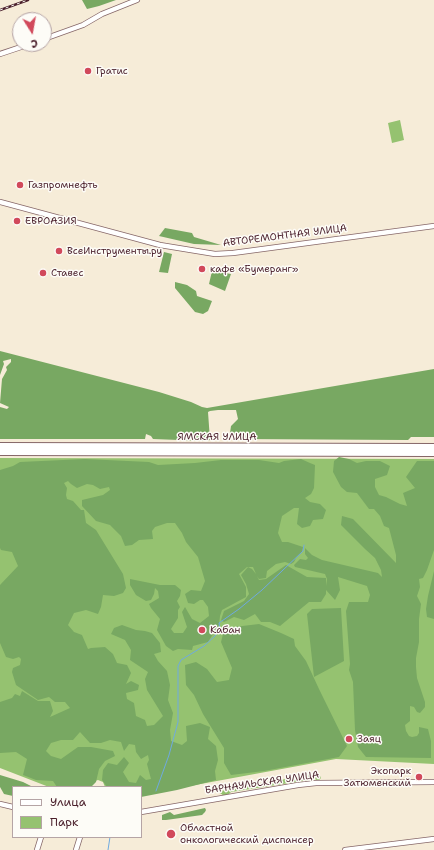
<!DOCTYPE html>
<meta charset="utf-8">
<style>
body{margin:0}
#map{position:relative;width:434px;height:850px;overflow:hidden;background:#f6ecd8;font-family:"Shantell Sans",sans-serif}
canvas{display:block}
.legend{position:absolute;left:12px;top:786px;width:130px;height:52px;box-sizing:border-box;background:#fdfcf7;border:1px solid #b5a4a5;margin:0;padding:5px 7px;list-style:none;font-size:12px;color:#4a1f2b}
.legend li{display:flex;align-items:center;gap:8px;height:20px}
.legend b{width:20px;border:1px solid #b5a4a5}
.north{position:absolute;left:12px;top:12px;width:40px;height:40px;box-sizing:border-box;background:#fdfcf7;border:1px solid #b5a4a5;border-radius:50%;rotate:169deg;font-size:11px;font-weight:700;line-height:16px;text-align:center;color:#4a1f2b}
.north::after{content:'';display:block;margin:auto;width:14px;height:18px;background:#d1495b;clip-path:polygon(50% 0,100% 100%,50% 72%,0 100%)}
</style>
<div id="map">
<canvas width="434" height="850"></canvas>
<ul class="legend">
<li><b style="height:5px;background:#fff"></b>Улица</li>
<li><b style="height:11px;background:#95c270"></b>Парк</li>
</ul>
<div class="north">С</div>
</div>
<script>
const context = document.querySelector('canvas').getContext('2d');
context.lineJoin = 'round';
function fill(path, color) { context.fillStyle = color; context.fill(path, 'evenodd'); }
const shape = rows => new Path2D(rows.map(r => 'M' + r).join(''));
function stroke(path, color, width, dash) { context.strokeStyle = color; context.lineWidth = width; context.lineCap = dash ? 'butt' : 'round'; context.setLineDash(dash || []); context.stroke(path); }
function drawText(font, color, halo, rows, align = 'center') {
  context.font = font + ' "Shantell Sans",sans-serif'; context.lineWidth = 3; context.setLineDash([]); context.textBaseline = 'middle'; context.strokeStyle = halo; context.fillStyle = color; for (const [text, x, y, turn = 0] of rows) {
    context.save(); context.translate(x, y); context.rotate((+turn || 0) * Math.PI / 180); context.textAlign = isNaN(turn) ? turn : align; if (halo) context.strokeText(text, 0, 0); context.fillText(text, 0, 0); context.restore();
  }
}
fill(shape([
 [400,120,404,140,392,143,388,123],
 [0,458,434,459,434,764,336,759,141,795,141,787,105,787,103,782,98,780,92,782,89,787,49,787,0,768],
 [318,773,319,774,321,778,318,781,315,779,231,792,229,794,224,796,220,793,221,791]
]), '#95c270');
fill(shape([
 [82,0,116,0,99,6,87,9],
 [165,228,192,233,194,237,221,245,194,244,159,236],
 [164,252,172,254,168,273,159,272],
 [212,271,231,274,225,291,209,284],
 [175,282,187,285,196,291,197,296,212,301,208,311,203,314,195,312,175,288],
 [0,351,159,392,191,402,202,407,207,408,434,369,434,437,411,437,408,440,238,439,232,438,230,433,231,426,238,419,236,410,218,410,210,411,208,412,210,440,205,441,153,439,151,436,146,434,145,439,0,439,0,407,7,409,9,407,0,403,2,379,7,370,6,367,11,362,11,359,3,361,4,364,0,375],
 [339,457,349,459,357,463,366,461,380,461,390,466,387,475,375,479,375,487,379,495,386,497,400,504,407,506,403,493,415,488,406,477,417,461,434,461,434,550,427,570,423,578,419,579,420,587,417,596,421,604,419,619,419,642,416,658,416,667,417,678,425,702,425,707,420,713,417,712,414,707,410,706,410,721,405,725,406,731,409,736,412,737,417,736,419,733,419,727,428,729,431,741,431,758,366,757,358,747,355,730,353,682,349,670,350,664,346,611,349,602,368,602,370,595,367,586,338,577,340,590,335,600,326,590,326,594,321,602,309,602,280,626,270,622,261,622,255,614,244,620,234,617,224,622,221,620,224,611,244,601,249,594,246,584,241,575,248,567,252,569,256,574,253,567,247,567,239,574,246,587,246,597,222,610,220,616,219,625,208,642,193,646,192,650,178,649,173,651,166,646,157,630,160,619,151,608,149,604,159,598,158,591,155,588,154,594,151,600,146,601,136,595,130,585,130,579,160,585,175,585,181,590,180,596,177,601,180,607,178,610,178,618,171,629,174,633,183,633,187,627,182,612,185,607,192,619,200,623,209,616,208,607,203,600,200,600,194,604,188,603,185,594,191,590,201,591,205,581,198,557,186,542,182,533,175,523,167,523,155,527,152,531,153,539,139,540,132,545,125,546,121,536,110,525,96,521,82,506,82,500,103,495,110,490,109,487,100,489,93,485,87,484,77,488,71,484,68,481,64,483,67,488,66,495,67,499,73,501,81,510,84,510,86,523,96,530,123,574,126,588,123,593,114,596,103,595,101,607,98,614,86,610,74,613,68,625,74,632,82,635,88,649,91,648,105,647,113,654,117,663,127,665,131,673,126,684,131,681,139,685,138,690,126,693,127,699,134,703,136,716,145,720,147,726,154,725,163,716,147,690,145,679,148,672,130,660,131,650,125,640,111,634,114,628,122,625,136,630,145,631,152,633,160,643,161,652,154,654,158,661,167,671,170,685,168,700,173,713,170,730,171,741,182,745,187,741,186,726,200,723,210,727,208,739,216,746,218,760,215,771,216,780,177,790,141,797,141,787,107,787,102,780,103,770,108,763,117,765,124,757,129,763,123,772,129,782,136,783,140,775,146,780,151,779,147,764,149,760,148,755,141,759,136,752,135,745,129,744,124,751,121,742,110,740,101,743,90,743,80,732,73,740,61,740,51,743,46,751,51,756,61,759,78,747,91,747,113,751,115,756,105,761,99,769,96,782,91,787,57,787,53,781,36,780,23,775,27,759,16,752,0,753,0,702,12,698,15,694,20,696,22,691,38,701,50,701,53,711,50,717,70,708,65,702,55,702,49,697,38,700,16,685,12,672,13,668,20,665,21,659,19,657,13,659,6,657,0,643,0,585,18,566,12,552,1,550,0,548,0,470,13,466,20,462,85,459,149,462,158,465,195,463,221,460,259,460,279,463,284,461,301,459,310,463,315,465,314,488,311,494,305,498,310,502,320,504,326,510,323,519,313,520,310,526,302,528,297,524,299,508,294,508,282,516,278,533,282,542,288,542,303,547,302,552,296,558,294,562,291,564,285,562,276,564,267,571,266,578,259,579,257,576,259,580,266,579,286,565,307,577,326,578,326,586,327,579,325,574,295,567,294,565,300,559,306,560,308,558,305,554,305,548,312,555,322,560,378,573,382,577,381,570,375,558,365,549,341,525,342,516,353,519,396,563,396,555,389,528,384,526,380,516,374,509,369,509,357,493,347,492,341,487,333,472,334,461],
 [434,571,434,619,427,617,426,609,428,596],
 [341,608,344,661,314,677,307,614,312,609],
 [259,624,281,633,294,639,295,646,306,661,319,689,347,746,339,757,264,771,231,775,224,763,224,748,203,714,194,695,186,685,185,665,196,662,207,669,217,682,229,680,232,668,221,642,224,630,234,627],
 [0,775,23,782,33,787,13,787,13,796,4,794,0,787],
 [205,808,206,810,205,812,202,815,166,820,162,820,162,815,170,812,174,815]
]), '#78a862');
stroke(shape([
 [156,791,169,755,178,722,178,666,181,660,204,646,215,636,220,629,219,623,239,609,262,590,303,551,304,545],
 [108,850,110,837]
]), '#6faae0', 1);
const minor = shape([
 [44,39,83,25,102,14,137,0],
 [0,54,30,44],
 [0,202,160,245,215,254,233,253,434,226],
 [0,804,13,807],
 [141,812,298,785,316,783,434,782],
 [37,850,41,837],
 [76,850,80,837],
 [345,850,434,839]
]);
const major = shape([
 [0,446,434,447],
 [0,452,434,453]
]);
stroke(minor, '#866768', 6);
stroke(major, '#866768', 8);
stroke(minor, '#fff', 4.5);
stroke(major, '#fff', 6);
const rail = shape([
 [0,10,28,0]
]);
stroke(rail, '#4a1f2b', 2.5);
stroke(rail, '#fdfcf7', 1, [3]);
for (const [x, y, r, color] of [
 [88,71,4,"#d1495b"],
 [20,185,4,"#d1495b"],
 [17,221,4,"#d1495b"],
 [59,251,4,"#d1495b"],
 [202,269,4,"#d1495b"],
 [43,273,4,"#d1495b"],
 [202,630,4,"#d1495b"],
 [349,739,4,"#d1495b"],
 [419,777,4,"#d1495b"],
 [171,834,5,"#d1495b"]
]) { const dot = new Path2D(); dot.arc(x, y, r, 0, 2 * Math.PI); context.fillStyle = color; context.fill(dot); stroke(dot, '#fdfcf7', 1.5); }
drawText('10px', '#4a1f2b', '#fdfcf7', [
 ["Гратис",96,71],
 ["Газпромнефть",28,185],
 ["ЕВРОАЗИЯ",25,221],
 ["ВсеИнструменты.ру",67,251],
 ["кафе «Бумеранг»",210,269],
 ["Ставес",51,273],
 ["Кабан",210,630],
 ["Заяц",357,739],
 ["Экопарк",411,771,"right"],
 ["Затюменский",411,783,"right"],
 ["Областной",180,828],
 ["онкологический диспансер",180,840]
], 'left');
drawText('10px', '#4a1f2b', '#fdfcf7', [
 ["АВТОРЕМОНТНАЯ УЛИЦА",285,236,-7],
 ["ЯМСКАЯ УЛИЦА",217,437],
 ["БАРНАУЛЬСКАЯ УЛИЦА",262,783,-8]
]);
</script>
